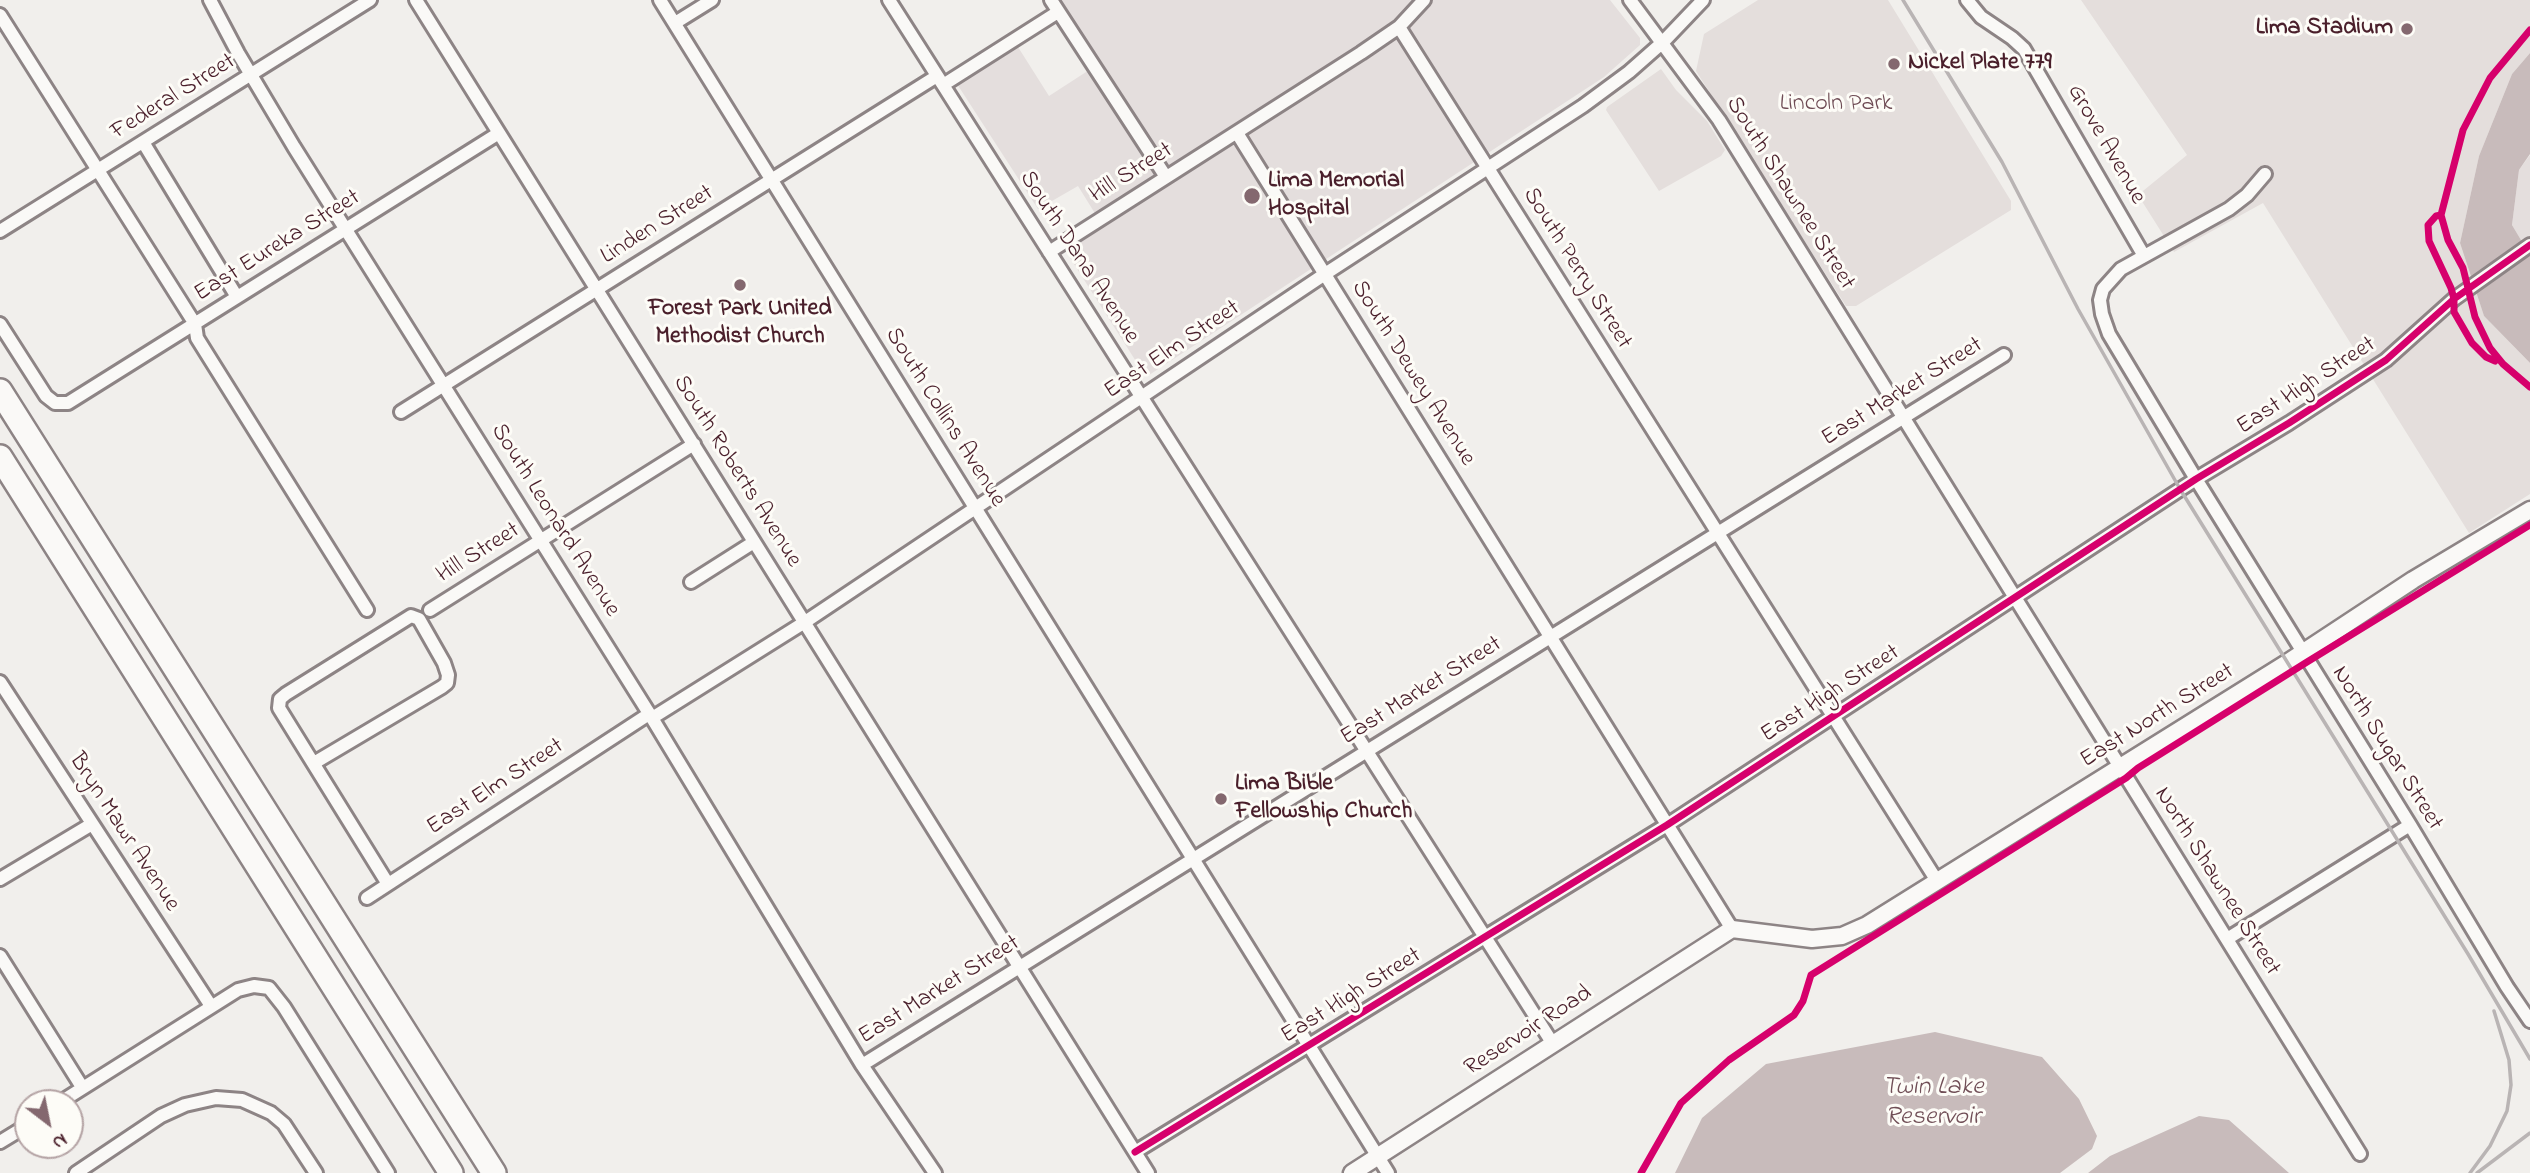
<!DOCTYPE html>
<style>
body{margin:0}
#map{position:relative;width:2530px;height:1173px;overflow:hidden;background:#f1efec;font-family:"Indie Flower",sans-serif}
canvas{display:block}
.north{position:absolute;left:14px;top:1089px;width:70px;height:70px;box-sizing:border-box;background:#fdfcf7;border:2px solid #b5a4a5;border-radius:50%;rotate:148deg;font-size:19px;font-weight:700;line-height:28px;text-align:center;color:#4a1f2b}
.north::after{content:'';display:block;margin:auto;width:24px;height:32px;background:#84686f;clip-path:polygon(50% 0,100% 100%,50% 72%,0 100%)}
</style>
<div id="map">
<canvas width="2530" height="1173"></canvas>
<div class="north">N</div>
</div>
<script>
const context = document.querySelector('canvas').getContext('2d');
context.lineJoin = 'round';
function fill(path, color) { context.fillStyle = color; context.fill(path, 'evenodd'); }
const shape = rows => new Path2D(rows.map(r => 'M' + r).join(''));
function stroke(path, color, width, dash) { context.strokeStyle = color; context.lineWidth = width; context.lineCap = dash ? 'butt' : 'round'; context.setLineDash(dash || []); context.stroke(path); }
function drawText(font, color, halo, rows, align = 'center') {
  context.font = font + ' "Indie Flower",sans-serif'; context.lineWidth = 6; context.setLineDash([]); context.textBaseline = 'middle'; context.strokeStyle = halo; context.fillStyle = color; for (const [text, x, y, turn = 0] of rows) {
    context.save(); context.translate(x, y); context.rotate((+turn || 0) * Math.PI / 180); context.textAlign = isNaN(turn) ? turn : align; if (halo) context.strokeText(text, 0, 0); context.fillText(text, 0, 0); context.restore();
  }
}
fill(shape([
 [1061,0,1610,0,1640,38,1640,45,1604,77,1146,377,1058,239,1096,215,1078,186,1038,209,957,84,1018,47,1049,96,1100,63],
 [2530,155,2530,255,2512,225,2519,170]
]), '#e4dedd');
fill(shape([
 [1758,0,1888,0,2011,201,2011,210,1856,306,1846,306,1696,71,1704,34],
 [2081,0,2530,0,2530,53,2512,74,2479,156,2460,243,2484,316,2530,363,2530,494,2469,533,2263,203,2174,252,2138,195,2187,155],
 [1661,69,1676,90,1707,121,1725,150,1721,156,1659,191,1606,110,1607,107]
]), '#e4dedc');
fill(shape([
 [2530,53,2530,154,2519,170,2512,225,2530,255,2530,363,2484,316,2460,243,2479,156,2512,74],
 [1935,1032,2042,1057,2079,1099,2097,1136,2092,1149,2060,1173,1675,1173,1702,1118,1766,1064],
 [2199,1116,2229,1120,2289,1173,2088,1173,2110,1156]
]), '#c8bbbb');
const minor = shape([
 [210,0,238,53,294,147,652,718,862,1065,935,1173],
 [416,0,1148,1173],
 [660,0,1388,1173],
 [889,0,1553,1044],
 [1051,0,1166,177],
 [1630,0,1719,120,2360,1154],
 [1967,0,1981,17,2012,38,2024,49,2144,256],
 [0,15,195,324,197,338,367,610],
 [675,23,712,0],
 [1399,27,1937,881],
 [943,85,1058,12],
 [1237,133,1732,929],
 [143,142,237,297],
 [2265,174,2247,195,2229,209,2121,269,2103,289,2100,300,2102,314,2109,334,2196,479,2410,825,2507,987,2530,1021],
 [0,231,370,0],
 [1049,252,1361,53,1399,27,1424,0],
 [0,324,46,396,55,403,68,403,499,133],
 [401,412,937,76],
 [691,582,754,542],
 [430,610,694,444],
 [0,682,211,1006],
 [652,718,805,622,1325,274,1583,106,1629,72,1663,42,1703,0],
 [314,763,442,687,447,683,448,675,444,663,419,619,411,616,286,694,280,699,279,708,388,884],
 [0,879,92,824],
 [367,898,649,714],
 [2227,939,2410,825],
 [0,956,82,1087],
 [862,1065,2004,355],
 [59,1103,238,990,254,986,269,988,284,1007,388,1173],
 [0,1142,28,1125],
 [1135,1152,1667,825,2196,479,2289,423,2386,360,2454,299,2530,245],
 [76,1173,161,1116,185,1105,216,1098,242,1100,271,1113,284,1124,316,1173]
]);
const tertiary = shape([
 [1352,1173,1732,929,1812,939,1842,936,1867,925,2287,663,2413,580,2530,510]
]);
const motorway = shape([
 [0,391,494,1173],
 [0,457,451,1173]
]);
stroke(minor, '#8d8485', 18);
stroke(tertiary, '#8d8485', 21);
stroke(motorway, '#8d8485', 28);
stroke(minor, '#faf9f7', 12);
stroke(tertiary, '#faf9f7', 16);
stroke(motorway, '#faf9f7', 23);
stroke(shape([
 [1903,0,2002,162,2078,309,2180,489,2468,954,2530,1059],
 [2470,1173,2490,1146,2507,1111,2511,1085,2509,1060,2494,1011],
 [2477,1173,2530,1133]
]), '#b9b4b4', 3.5);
stroke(shape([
 [2530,30,2490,78,2463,130,2441,215,2448,240,2463,268,2475,317,2490,348,2503,364,2530,387],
 [2441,215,2436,216,2428,225,2429,241,2451,288,2454,299,2454,312,2472,343,2486,357,2495,361],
 [1135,1152,1667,825,2196,479,2289,423,2386,360,2454,299,2530,245],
 [1641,1173,1681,1103,1729,1060,1794,1015,1803,1001,1811,975,2126,778,2138,768,2307,662,2530,525]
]), '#d6006c', 7);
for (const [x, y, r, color] of [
 [2407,29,7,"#84686f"],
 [1894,64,7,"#84686f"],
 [1252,196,9,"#84686f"],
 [740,285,7,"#84686f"],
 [1221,799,7,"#84686f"]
]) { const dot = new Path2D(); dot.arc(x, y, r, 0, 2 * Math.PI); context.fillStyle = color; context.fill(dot); stroke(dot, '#fdfcf7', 2.5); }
drawText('bold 24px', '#4a1f2b', '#fdfcf7', [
 ["Lima Stadium",2393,29,"right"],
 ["Nickel Plate 779",1908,64],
 ["Lima Memorial",1268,182],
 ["Hospital",1268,210],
 ["Forest Park United",740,310,"center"],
 ["Methodist Church",740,338,"center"],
 ["Lima Bible",1235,785],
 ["Fellowship Church",1235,813]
], 'left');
drawText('24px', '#4a1f2b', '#fdfcf7', [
 ["Federal Street",174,98,-32],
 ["Grove Avenue",2105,145,60],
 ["Hill Street",1132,174,-32],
 ["South Shawnee Street",1789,194,58],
 ["Linden Street",658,226,-32],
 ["East Eureka Street",278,247,-32],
 ["South Dana Avenue",1078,258,57],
 ["South Perry Street",1576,269,58],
 ["East Elm Street",1173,351,-34],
 ["South Dewey Avenue",1412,374,58],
 ["East High Street",2307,387,-33],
 ["East Market Street",1903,393,-32],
 ["South Collins Avenue",944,418,58],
 ["South Roberts Avenue",736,472,58],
 ["South Leonard Avenue",554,521,58],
 ["Hill Street",479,554,-32],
 ["East Market Street",1422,692,-32],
 ["East High Street",1831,695,-33],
 ["East North Street",2158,717,-32],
 ["North Sugar Street",2386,749,58],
 ["East Elm Street",496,788,-33],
 ["Bryn Mawr Avenue",123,833,57],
 ["North Shawnee Street",2216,882,58],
 ["East Market Street",940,991,-32],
 ["East High Street",1352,997,-32],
 ["Reservoir Road",1529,1032,-33]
]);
drawText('24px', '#6e4b54', '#fdfcf7', [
 ["Lincoln Park",1836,105]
]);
drawText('italic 26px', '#704e56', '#fdfcf7', [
 ["Twin Lake",1933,1089],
 ["Reservoir",1933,1119]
]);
</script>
